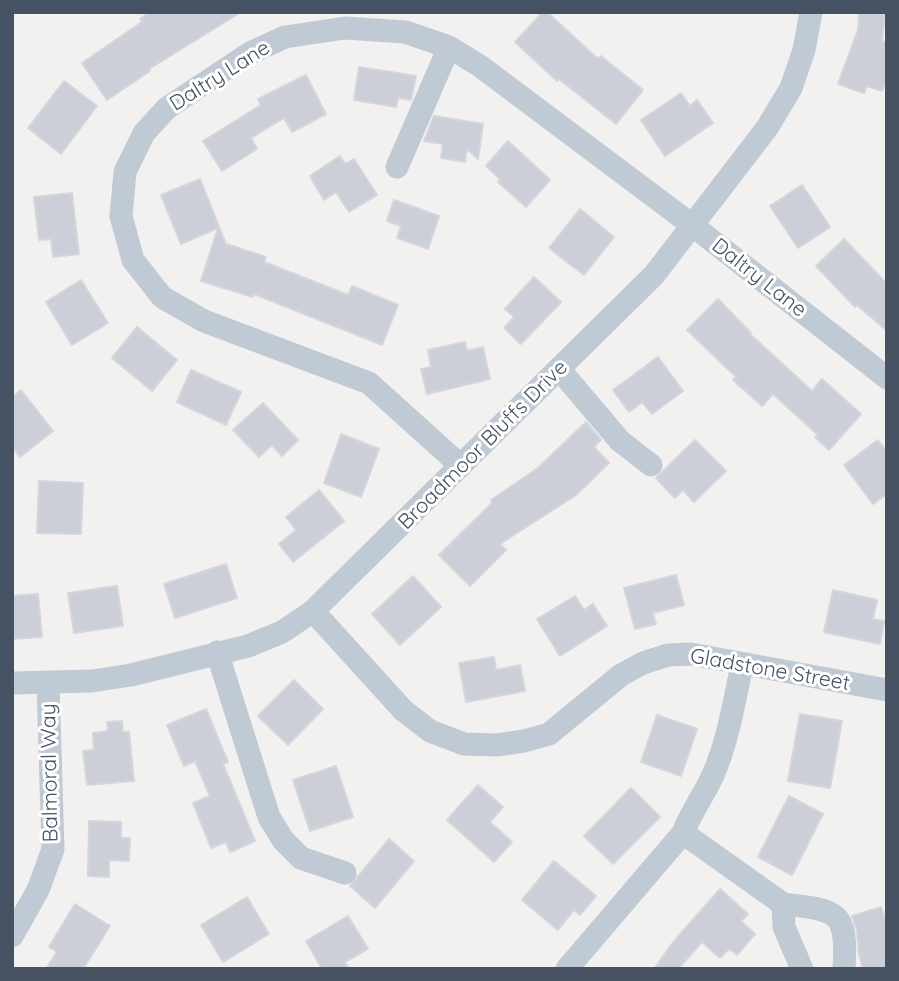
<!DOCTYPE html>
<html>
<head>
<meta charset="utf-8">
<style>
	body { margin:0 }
	#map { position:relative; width:899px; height:981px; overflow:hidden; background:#f3f1f0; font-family:Quicksand,sans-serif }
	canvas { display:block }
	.frame { position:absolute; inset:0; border:14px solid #465261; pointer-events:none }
</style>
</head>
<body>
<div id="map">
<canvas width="899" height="981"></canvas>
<div class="frame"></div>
</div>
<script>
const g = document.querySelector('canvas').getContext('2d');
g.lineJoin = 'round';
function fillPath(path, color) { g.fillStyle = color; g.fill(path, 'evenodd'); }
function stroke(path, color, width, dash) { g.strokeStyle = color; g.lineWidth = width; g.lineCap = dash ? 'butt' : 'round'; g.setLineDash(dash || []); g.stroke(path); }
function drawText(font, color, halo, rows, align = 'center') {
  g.font = font + ' Quicksand,sans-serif'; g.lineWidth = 6; g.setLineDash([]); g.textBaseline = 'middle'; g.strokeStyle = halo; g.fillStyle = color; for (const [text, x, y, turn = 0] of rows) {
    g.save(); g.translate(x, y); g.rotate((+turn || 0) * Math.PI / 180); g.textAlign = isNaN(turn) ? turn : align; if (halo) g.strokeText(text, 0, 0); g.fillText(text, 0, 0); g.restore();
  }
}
const building = new Path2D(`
	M150 12H241L149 69 150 71 107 100 82 63 142 22 140 19Z
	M543 12H547L598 59 601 56 643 90 616 124 559 79 557 81 515 42Z
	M859 12H885L882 41 887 43V79L882 91 867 86 864 93 838 84 858 30Z
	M359 67 416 76 411 100 398 98 396 107 354 100Z
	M306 75 326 114 292 132 284 118 251 138 257 149 222 171 203 141 261 105 258 99Z
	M64 81 97 106 61 154 28 128Z
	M681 93 690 106 697 100 713 123 665 156 641 120Z
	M434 116 483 124 478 159 467 149 465 162 441 158 443 144 424 141Z
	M508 141 550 180 526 207 498 182 500 179 486 166Z
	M340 156 345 164 354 159 377 195 349 212 336 192 324 200 310 176Z
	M200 179 226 244 266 257 264 262 348 295 352 286 398 305 382 345 254 294 253 297 201 281 218 228 181 244 161 195Z
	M802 185 830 227 798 248 770 206Z
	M72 193 79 254 53 257 51 239 39 240 34 197Z
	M394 200 439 216 428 249 397 238 401 226 387 221Z
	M580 209 614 237 584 275 549 248Z
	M844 239 887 284V331L857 305 855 307 816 266Z
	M534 277 561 302 521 344 504 328 514 317 505 309Z
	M81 280 108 323 72 345 46 302Z
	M718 299 751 333 750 334 812 391 822 379 861 414 829 450 815 437 818 435 773 394 762 406 733 380 736 377 687 330Z
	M137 327 177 360 152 391 112 358Z
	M465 342 467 351 483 347 490 379 427 394 421 369 431 367 428 350Z
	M658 357 683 391 652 414 642 402 629 412 613 390Z
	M191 370 241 392 226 425 177 402Z
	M21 390 53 431 20 457 12 446V397Z
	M263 403 298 440 282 456 272 445 259 457 233 430Z
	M586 422 601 440 594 447 609 463 576 495 500 544 506 550 470 586 439 555 492 503 491 500 538 468Z
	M341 434 379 449 361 497 324 483Z
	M695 440 726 471 694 502 683 490 675 498 656 478Z
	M878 440 887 452V494L873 504 844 465Z
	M39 481 83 483 81 534 37 533Z
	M319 490 344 521 293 562 279 544 296 530 286 517Z
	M226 564 237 598 175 618 164 584Z
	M676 575 684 605 653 613 656 624 635 629 624 588Z
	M413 576 441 607 400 645 372 614Z
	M117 586 123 626 74 633 68 593Z
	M833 590 877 600 873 619 884 621 880 644 824 632Z
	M38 594 42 637 12 639V596Z
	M575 596 584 610 593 604 607 626 560 656 537 619Z
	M494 657 496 670 520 665 525 691 466 702 459 663Z
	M294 680 323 709 288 745 258 716Z
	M206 709 228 762 223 764 255 841 230 852 226 842 211 848 193 803 210 796 195 761 184 766 167 725Z
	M800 714 842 721 830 788 788 781Z
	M657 715 697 729 681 776 641 762Z
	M122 721 123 732H129L134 781 87 785 83 751 94 750 93 733 108 731 107 722Z
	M336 766 353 817 310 831 293 780Z
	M478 785 503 807 490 822 512 842 494 862 447 820Z
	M631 788 660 817 613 864 584 836Z
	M789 796 823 814 792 875 758 857Z
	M89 821 121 822V838H130L129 861 109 860V877L88 876Z
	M389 839 414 861 375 908 350 886Z
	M554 861 596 896 580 915 574 910 558 930 522 900Z
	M720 889 748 914 741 921 755 934 737 955 729 949 720 958 702 942 678 969H654L674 941Z
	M247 897 269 934 223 962 201 925Z
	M75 904 110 926 83 969H46L57 952 49 947Z
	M881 907 887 925V969H863L859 954 857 931 852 916Z
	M348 916 368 949 345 962 349 969H322L306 941Z`);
fillPath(building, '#cccfd7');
stroke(building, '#d4d6dd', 2);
stroke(new Path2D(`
	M397 167 449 47
	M559 369 620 441 651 465
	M461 466 369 383 204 321 162 297 133 260 121 216 125 172 144 133 167 108 250 53 285 37 345 28 405 32 449 47 480 66 692 225 887 378
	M313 611 403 710 430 731 464 744 497 745 524 741 549 734 621 675 643 663 668 655 691 654 887 690
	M217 652 269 817 283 840 301 858 345 873
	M12 683 92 681 131 675 248 646 282 632 313 611 654 275 767 128 791 88 804 50 811 12
	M683 833 783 904 784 927 802 969
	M783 904C837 910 848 910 844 969
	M12 936 38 890 53 849 48 684
	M567 969 683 833C691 812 704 795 713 775 728 741 734 702 742 665`), '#c0cad4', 23);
drawText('21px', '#465261', '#fff', [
	["Daltry Lane",220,76,-32],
	["Daltry Lane",759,278,38],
	["Broadmoor Bluffs Drive",483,445,-45],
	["Gladstone Street",770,670,10],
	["Balmoral Way",50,773,-91]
]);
</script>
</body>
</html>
